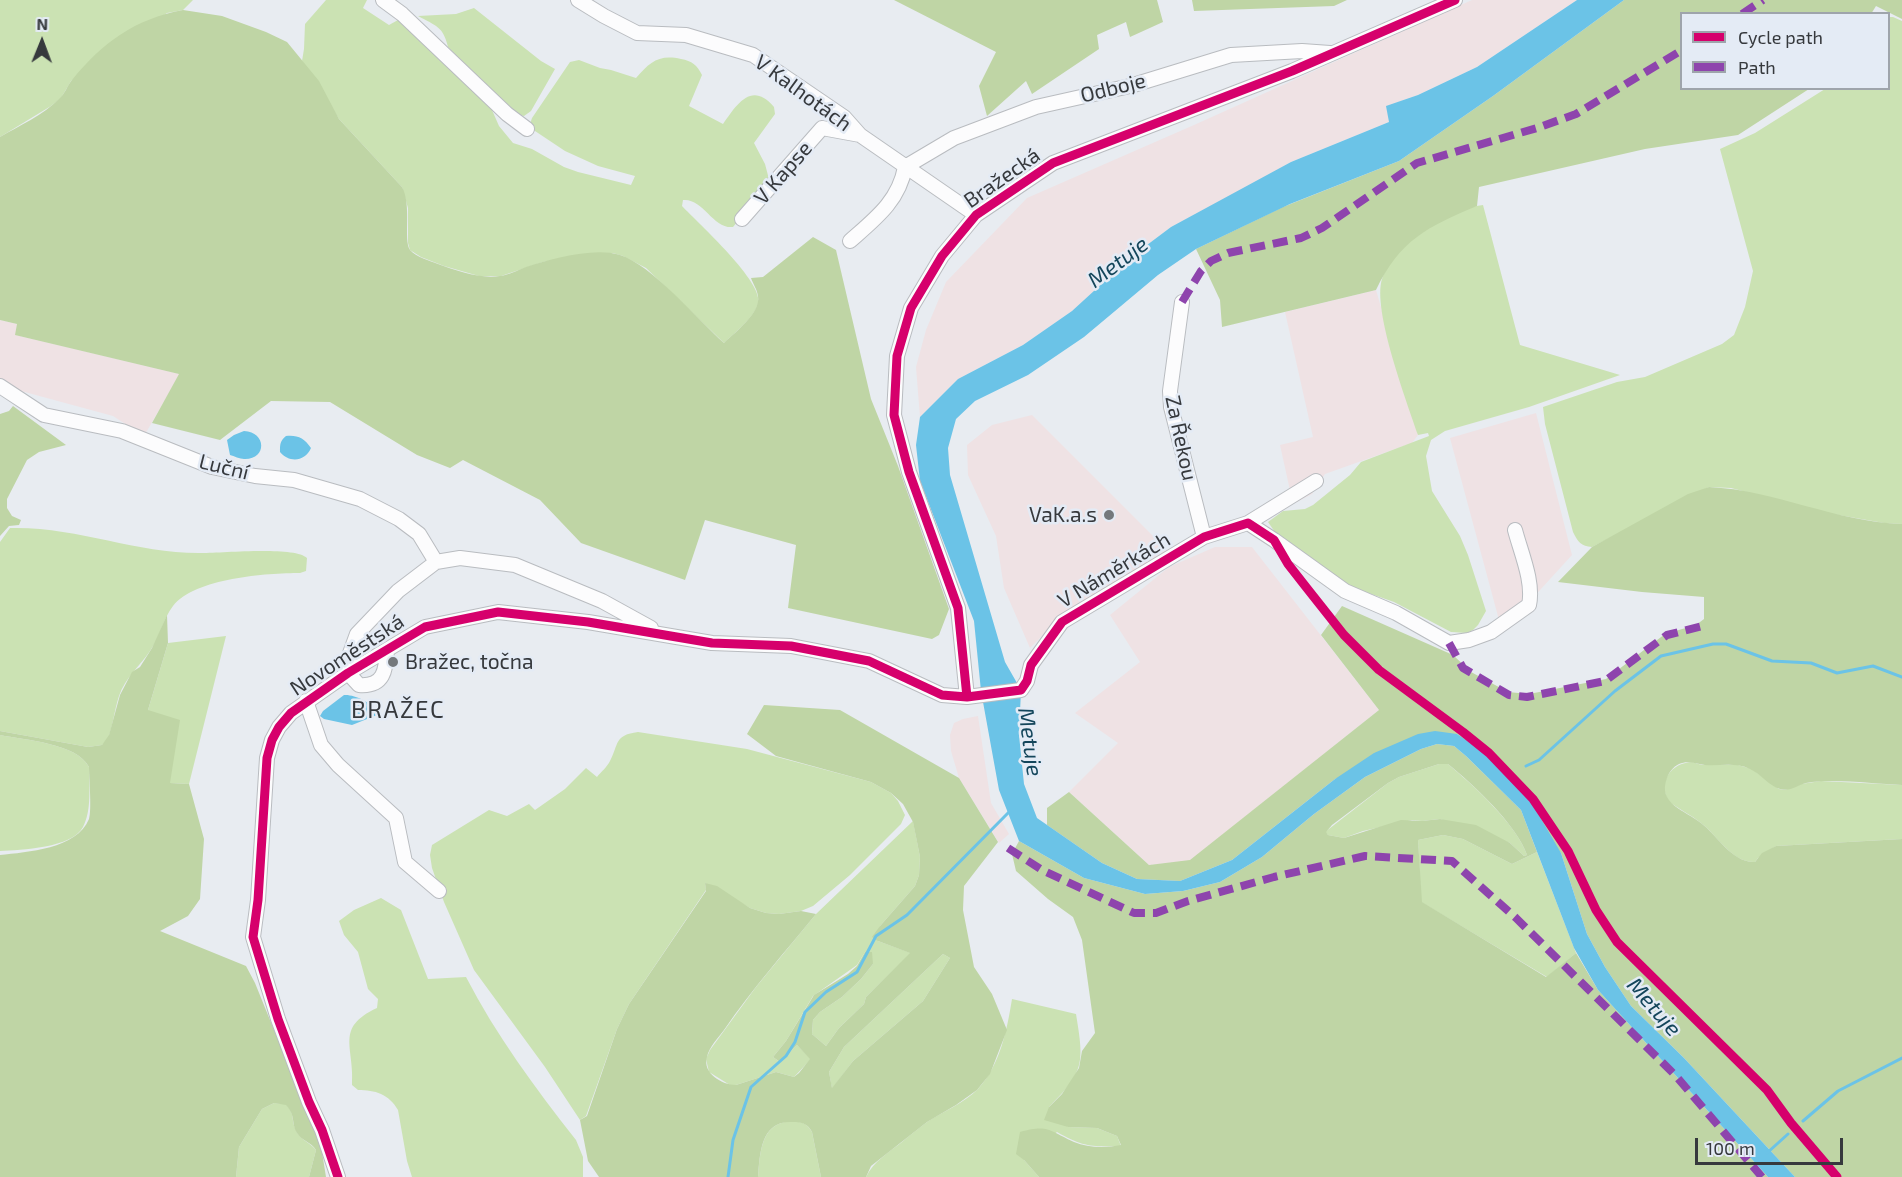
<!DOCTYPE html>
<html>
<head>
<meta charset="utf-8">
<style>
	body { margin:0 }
	#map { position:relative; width:1902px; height:1177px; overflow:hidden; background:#e8ecf1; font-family:"Exo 2",sans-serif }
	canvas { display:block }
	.legend { position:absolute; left:1680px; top:12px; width:210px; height:78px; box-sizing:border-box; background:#e4ebf5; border:2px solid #9ea4ab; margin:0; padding:8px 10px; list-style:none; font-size:18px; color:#36393d }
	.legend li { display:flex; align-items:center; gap:12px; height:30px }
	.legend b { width:30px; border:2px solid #9ea4ab }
	.north { position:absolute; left:12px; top:12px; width:60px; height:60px; -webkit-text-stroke:4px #e4ebf5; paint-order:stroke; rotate:1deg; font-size:16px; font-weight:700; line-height:24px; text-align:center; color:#36393d }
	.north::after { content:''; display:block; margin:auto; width:21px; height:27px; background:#36393d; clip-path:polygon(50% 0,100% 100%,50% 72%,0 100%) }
	.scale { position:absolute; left:1695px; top:1138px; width:148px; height:27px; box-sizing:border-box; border:3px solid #36393d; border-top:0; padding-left:8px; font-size:18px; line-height:21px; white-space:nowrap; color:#36393d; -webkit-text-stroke:4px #e4ebf5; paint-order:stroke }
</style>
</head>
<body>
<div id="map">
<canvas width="1902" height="1177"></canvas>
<ul class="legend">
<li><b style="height:8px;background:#d6006c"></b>Cycle path</li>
<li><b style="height:8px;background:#8e44ad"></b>Path</li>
</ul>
<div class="north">N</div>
<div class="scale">100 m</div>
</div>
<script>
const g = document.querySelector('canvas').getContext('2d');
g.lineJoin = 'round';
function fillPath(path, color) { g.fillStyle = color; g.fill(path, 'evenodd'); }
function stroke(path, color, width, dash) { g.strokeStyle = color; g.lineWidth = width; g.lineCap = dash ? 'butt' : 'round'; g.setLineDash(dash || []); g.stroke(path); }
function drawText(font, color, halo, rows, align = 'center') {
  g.font = font + ' "Exo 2",sans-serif'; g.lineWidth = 5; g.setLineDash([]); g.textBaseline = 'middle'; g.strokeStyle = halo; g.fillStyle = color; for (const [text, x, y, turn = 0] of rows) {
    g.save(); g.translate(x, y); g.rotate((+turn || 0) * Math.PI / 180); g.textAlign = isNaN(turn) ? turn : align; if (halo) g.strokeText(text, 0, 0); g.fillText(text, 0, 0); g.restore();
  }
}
fillPath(new Path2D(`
	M1472 0H1577L1477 67 1418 95 1387 106 1389 122 1291 162 1262 179 1171 227 1131 257 1072 311 1023 345 958 379 920 417 916 367 926 330 946 282 1027 198 1194 125Z
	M1376 290 1418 435 1412 443 1325 474 1312 494 1293 504 1280 445 1313 437 1285 312Z
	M0 320 17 324 16 335 180 374 144 436 113 416 21 391 0 382Z
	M1536 413 1572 555 1530 601 1499 620 1450 438Z
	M1032 415 1169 552 1060 618 1030 648 1004 588 996 536 968 475 967 445 992 425Z
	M1215 547H1252L1379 710 1190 861 1149 865 1069 792 1118 743 1075 713 1140 662 1110 615 1169 567Z
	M978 716 991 803 1009 834 999 843 959 778 951 751 950 735 954 723 963 719Z`), '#efe2e4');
fillPath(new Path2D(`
	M0 0H193L183 10 167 13 71 81 61 98 51 106 0 137Z
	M326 0H367L363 8 389 25 398 20 436 52 475 91 492 110 499 126 513 143 532 149 564 167 578 172 631 185 635 176 598 166 565 151 532 129 530 124 532 118 570 62 579 60 600 68 611 70 636 78C650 62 659 54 681 59 692 61 697 65 702 75L689 106 723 124C736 106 751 80 774 107L775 114 754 143 765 164 770 183 733 227C713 229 703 198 683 200L682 206C698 223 765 283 758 304 753 319 735 332 724 343L646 268 623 256 613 253H591L543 262 501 276H479L444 266 421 257 410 250 408 243V208L402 187 339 119 302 61 304 49 305 24Z
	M474 8 541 61 555 69 531 111 524 116 512 113 448 47C443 26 436 26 418 16L456 14Z
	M1889 17H1893L1902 21V524L1884 523 1827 513 1731 488 1709 487 1592 547C1581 546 1578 542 1573 532L1545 424 1543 407 1617 382 1645 377 1722 344 1734 335 1745 307 1753 271 1720 149 1755 133 1825 89 1888 88Z
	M1483 205 1520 345 1620 375 1529 407 1445 431 1431 440 1426 456 1432 491 1460 536 1468 555 1486 611 1478 625 1473 630 1467 633 1451 632 1394 602 1337 582 1279 538 1268 522 1283 511 1305 509 1313 505 1350 475 1361 462 1429 436 1428 433 1418 435C1407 402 1372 310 1382 279 1389 258 1407 243 1424 231 1441 220 1462 207 1483 205Z
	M10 528C76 526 137 554 202 553 222 553 295 546 307 558L306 571 300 573C267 573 195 578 173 606 163 619 160 637 150 651 140 666 125 678 119 696 114 711 113 727 107 741L102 745 88 747 0 731V542Z
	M226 636 189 784 170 783 148 710 168 643Z
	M638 732 747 749 871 782 891 793 898 801 905 815 901 824 850 875 813 906 801 911 779 914 766 913 750 908 705 883 706 890 629 1004 617 1029 586 1116 580 1120 545 1067 474 970 444 902 432 868 430 855 432 845 489 810 507 816 529 804 535 810 565 789 586 768 597 777C601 772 607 767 610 761 619 744 614 735 638 732Z
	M0 735C24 740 77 743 89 767 89 785 92 810 83 827 72 848 21 850 0 851Z
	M1692 762 1702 765H1738L1752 769 1779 789 1785 790 1801 784 1821 781 1902 785V839L1776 846 1758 858 1755 862C1732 863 1718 836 1701 823 1691 815 1679 809 1669 802 1657 782 1671 763 1692 762Z
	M1439 764H1448C1473 785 1517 825 1527 855L1524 856 1510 843 1440 819 1422 821 1412 820 1363 831 1344 838 1328 835 1325 832 1388 783 1399 777Z
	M913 821 920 857 919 875 915 886 880 926 878 941 911 953 866 997 864 1004 839 1028 826 1046 812 1034 813 1020 820 1012 842 997 861 979 873 964 865 952 857 965 813 996 786 1041 773 1057 780 1062 797 1045 811 1059 794 1077 776 1072 736 1085H730L709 1072 706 1059 710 1050 756 987 816 914Z
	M1443 835 1463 839 1512 864 1537 852 1576 953 1547 977 1421 902 1418 840Z
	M381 898 401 910 428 979 466 977C496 1035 535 1088 576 1140L583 1157V1177H412L407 1161 398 1110C389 1094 375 1090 358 1090L352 1085C355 1047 334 1028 377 1008L378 999 368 989 358 952 344 935 339 921 354 910Z
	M943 954 950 958 923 1001 853 1061 832 1089 829 1072 844 1047Z
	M1012 999 1076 1014C1084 1063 1085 1071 1049 1107L1068 1127 1097 1128 1117 1136 1121 1146C1092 1147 1083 1147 1057 1132L1024 1160 1039 1177H866C874 1161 888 1153 902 1142 910 1135 919 1128 927 1122 944 1111 964 1103 978 1089 1000 1065 1007 1030 1012 999Z
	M274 1103 286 1104C295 1115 291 1117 295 1128 298 1139 310 1142 316 1150L309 1177H236L239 1147 262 1109Z
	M792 1121C802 1122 807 1123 812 1132L821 1177H758C760 1152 761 1122 792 1121Z`), '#cbe2b3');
fillPath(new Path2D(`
	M894 0H1157L1163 22 1130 37 1126 22 1097 35 1099 49 1032 94 1026 81 987 116 979 86 996 52Z
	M1192 0H1347L1334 6 1194 11Z
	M1624 0H1902V19L1876 6 1871 14H1682V88L1809 89 1738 135 1645 149 1479 187 1477 206C1427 227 1400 240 1376 290L1222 327 1220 300 1196 249 1283 207 1399 161 1493 96Z
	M183 10 222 16 266 32 287 42 319 81 339 119 402 187C412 205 403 240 410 250 416 257 430 261 438 264 457 271 480 279 500 276 509 275 518 270 526 267 552 259 593 247 620 255 652 265 697 319 724 343 735 332 761 313 758 296 757 289 753 284 751 278L763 277 813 237 836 250 871 399 898 466 949 609 939 635 932 639 788 608 796 545 705 520 685 580 581 543 540 500 463 460 450 468 417 455 330 402 271 401 220 440 152 423 179 374 15 335 17 324 0 320V137C19 126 43 115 59 99 65 94 67 86 72 80 103 42 135 19 183 10Z
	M13 406 66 445 39 452 27 460 7 499V508L12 516 21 520 19 525 9 526 0 536V414L9 411Z
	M1709 487C1775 490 1836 522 1902 524V785C1875 784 1832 778 1806 783 1798 785 1790 792 1780 789 1769 786 1761 774 1750 769 1736 762 1721 766 1705 765 1696 764 1688 760 1679 764 1673 767 1669 772 1667 778 1657 804 1685 810 1701 823 1717 835 1732 863 1755 862L1762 853 1776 846 1902 839V1177H1795L1684 1058 1631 1006 1605 967 1587 934 1561 853 1457 734 1335 779 1232 860 1180 881 1137 879 1102 863 1047 825V808L1069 792 1149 865 1190 860 1379 710 1321 635 1342 606 1453 655 1471 672 1508 692 1529 694 1606 679 1665 634 1696 625 1704 619V597L1642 592 1558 582 1592 547 1688 494Z
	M167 615 168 643 148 710 180 720 170 783 189 784 204 839 200 899 188 916 160 931 246 966 255 983 321 1146 326 1177H309L316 1150C311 1142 302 1141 297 1133 291 1123 296 1116 286 1105L274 1103 262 1109 239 1147 236 1177H0V855C27 852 77 849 89 819 92 810 89 778 89 767 77 743 24 740 0 735V731L88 747 102 745 109 735 120 695 132 672 140 667 152 648Z
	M764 705 840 710 959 778 998 842 964 886 963 910 974 967 992 994 1007 1030 990 1074 977 1090 956 1105 927 1122 871 1166 866 1177H821L812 1132C808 1124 802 1122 793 1122 761 1120 760 1152 758 1177H599L588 1161 580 1120 587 1116 617 1029 629 1004 706 891 705 883 717 886 750 908 766 913 779 914 801 911 816 914C785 952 752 989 724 1030 718 1038 709 1047 707 1057 702 1073 722 1085 736 1085L776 1072 794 1077 799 1073 810 1059 797 1045 780 1062 773 1057 786 1041 814 995 848 974 857 966 865 952H872L873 964 861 979 842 997 820 1012 813 1020 812 1034 826 1046 839 1028 864 1004 866 997 910 953 878 941 872 937 880 926 915 886 919 875 920 857 913 822 903 804 891 793 871 782 776 756 747 734ZM943 954 950 958 923 1001 853 1061 832 1088 829 1072 844 1047Z
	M1437 744 1454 746 1466 756 1521 810 1537 852 1512 864 1463 839 1443 835 1418 840 1422 902 1546 977 1576 953 1598 990 1768 1177H1039L1024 1160 1016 1154 1020 1132C1049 1124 1049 1131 1074 1142 1088 1148 1106 1148 1121 1145L1117 1136 1097 1128 1068 1127 1044 1120 1049 1107 1062 1094 1079 1068 1082 1051 1095 1033 1082 940 1073 917 1048 899 1016 871 1012 854 1019 841 1084 878 1145 894 1183 891 1220 882 1262 857 1314 814 1365 777 1421 749ZM1439 764H1448C1473 784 1517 825 1527 855L1524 856 1510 843 1476 825 1440 819 1422 821 1401 820 1344 838 1328 835 1326 832 1332 825 1388 783 1399 777Z`), '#bfd5a5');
fillPath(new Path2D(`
	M1577 0H1624L1493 96 1399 161 1290 204 1196 249 1158 275 1084 337 1028 375 975 401 956 419 948 448 950 475 1005 662 1021 690 1019 735 1024 784 1037 818 1102 863 1137 879 1180 881 1232 860 1335 779 1374 753 1418 734 1435 731 1457 734 1482 751 1530 800 1561 853 1587 934 1605 967 1631 1006 1684 1058 1795 1177H1768L1598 990 1574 948 1521 810 1466 756 1454 746 1437 744 1421 749 1365 777 1314 814 1262 857 1220 882 1183 891 1145 894 1084 878 1019 841 999 790 981 691 974 621 920 481 916 445 920 417 958 379 1023 345 1072 311 1131 257 1171 227 1291 162 1389 122 1386 106 1418 95 1477 67Z
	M244 431C267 432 267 460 244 459 240 459 234 456 230 455L227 440 234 435Z
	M286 436C298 435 304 438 311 448 305 462 289 463 280 452 280 444 280 441 286 436Z
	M344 695C354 694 372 703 378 711L377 715 352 725 324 719 320 716 323 711Z`), '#6bc3e7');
stroke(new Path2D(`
	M1526 766 1539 760 1615 691 1661 656 1713 644H1726L1772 661 1811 663 1837 673 1873 666 1902 677
	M1803 1121 1838 1091 1902 1058
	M1767 1153 1788 1134
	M728 1177 733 1140 751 1087 786 1056 795 1042 805 1012 826 992 857 972 876 936 907 915 1010 811`), '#6bc3e7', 3);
const minor = new Path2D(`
	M383 0 402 14 507 114 527 129
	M578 0 604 16 637 33 686 35 753 55 844 117 860 135 976 215
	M742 219 822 128 860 135
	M850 241C875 219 899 201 905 167L954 138 1036 107 1130 86 1231 55 1302 51 1330 53
	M1182 302 1170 391 1171 407 1204 537
	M0 386 44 415 122 431 212 467 255 476 294 480 360 499 399 519 419 534 436 562
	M1248 523 1316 481
	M348 673 349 656 357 634 398 591 436 562 460 558 515 565 602 601 651 628
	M348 673 359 685C384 687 386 670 387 650
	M967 697 958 608 909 472 894 415 897 356 911 308 942 256 976 215 1053 163 1292 71 1455 0
	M306 701 321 745 338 765 396 818 405 862 439 891
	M338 1177 322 1130 309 1102 278 1019 253 937 258 900 267 758 272 740 279 727 291 713 348 673 425 627 498 612 588 622 712 643 791 646 869 661 942 695 967 697 1021 690 1027 681 1031 665 1062 622 1204 537 1248 523 1274 540 1345 591 1396 613 1449 643 1469 640 1491 632 1529 605C1534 582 1521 553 1515 530`);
stroke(minor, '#b9bcc0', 16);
stroke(minor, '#fcfcfd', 14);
stroke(new Path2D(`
	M1742 14 1763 0
	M1182 302 1201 271 1211 261 1228 253 1301 238 1322 228 1417 163 1537 128 1576 114 1682 50
	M1449 643 1463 668 1509 695 1527 697 1605 681 1667 635 1707 625
	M1008 848 1042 870 1134 913H1156L1188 901 1274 877 1365 856 1452 861 1516 918 1676 1076 1762 1177`), '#8e44ad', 8, [15, 8]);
stroke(new Path2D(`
	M967 697 958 608 909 472 894 415 897 356 911 308 942 256 976 215 1053 163 1292 71 1455 0
	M338 1177 322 1130 309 1102 278 1019 253 937 258 900 267 758 272 740 279 727 291 713 348 673 425 627 498 612 588 622 712 643 791 646 869 661 942 695 967 697 1021 690 1027 681 1031 665 1062 622 1204 537 1248 523 1274 540 1288 564 1306 587 1344 635 1379 670 1463 732 1489 753 1533 799 1568 851 1596 910 1617 942 1767 1090 1791 1123 1837 1177`), '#d6006c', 9);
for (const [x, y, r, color] of [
	[1109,515,6,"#74787c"],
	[393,662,6,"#74787c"]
]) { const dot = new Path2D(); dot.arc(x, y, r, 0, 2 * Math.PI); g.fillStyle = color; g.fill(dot); stroke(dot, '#e4ebf5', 2); }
drawText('21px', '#36393d', '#e4ebf5', [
	["Odboje",1113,88,-14],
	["V Kalhotách",803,93,36],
	["V Kapse",783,173,-49],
	["Bražecká",1002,178,-35],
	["Za Řekou",1181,438,78],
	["Luční",224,467,14],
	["V Náměrkách",1114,570,-31],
	["Novoměstská",347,655,-33]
]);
drawText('21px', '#36393d', '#e4ebf5', [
	["VaK.a.s",1097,515],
	["Bražec, točna",405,662,"left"]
], 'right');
drawText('italic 22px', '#14465b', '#e4ebf5', [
	["Metuje",1118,262,-37],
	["Metuje",1030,742,82],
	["Metuje",1654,1007,49]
]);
g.letterSpacing = '1.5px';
drawText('24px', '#36393d', '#e4ebf5', [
	["BRAŽEC",398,710]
]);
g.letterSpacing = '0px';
</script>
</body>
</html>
